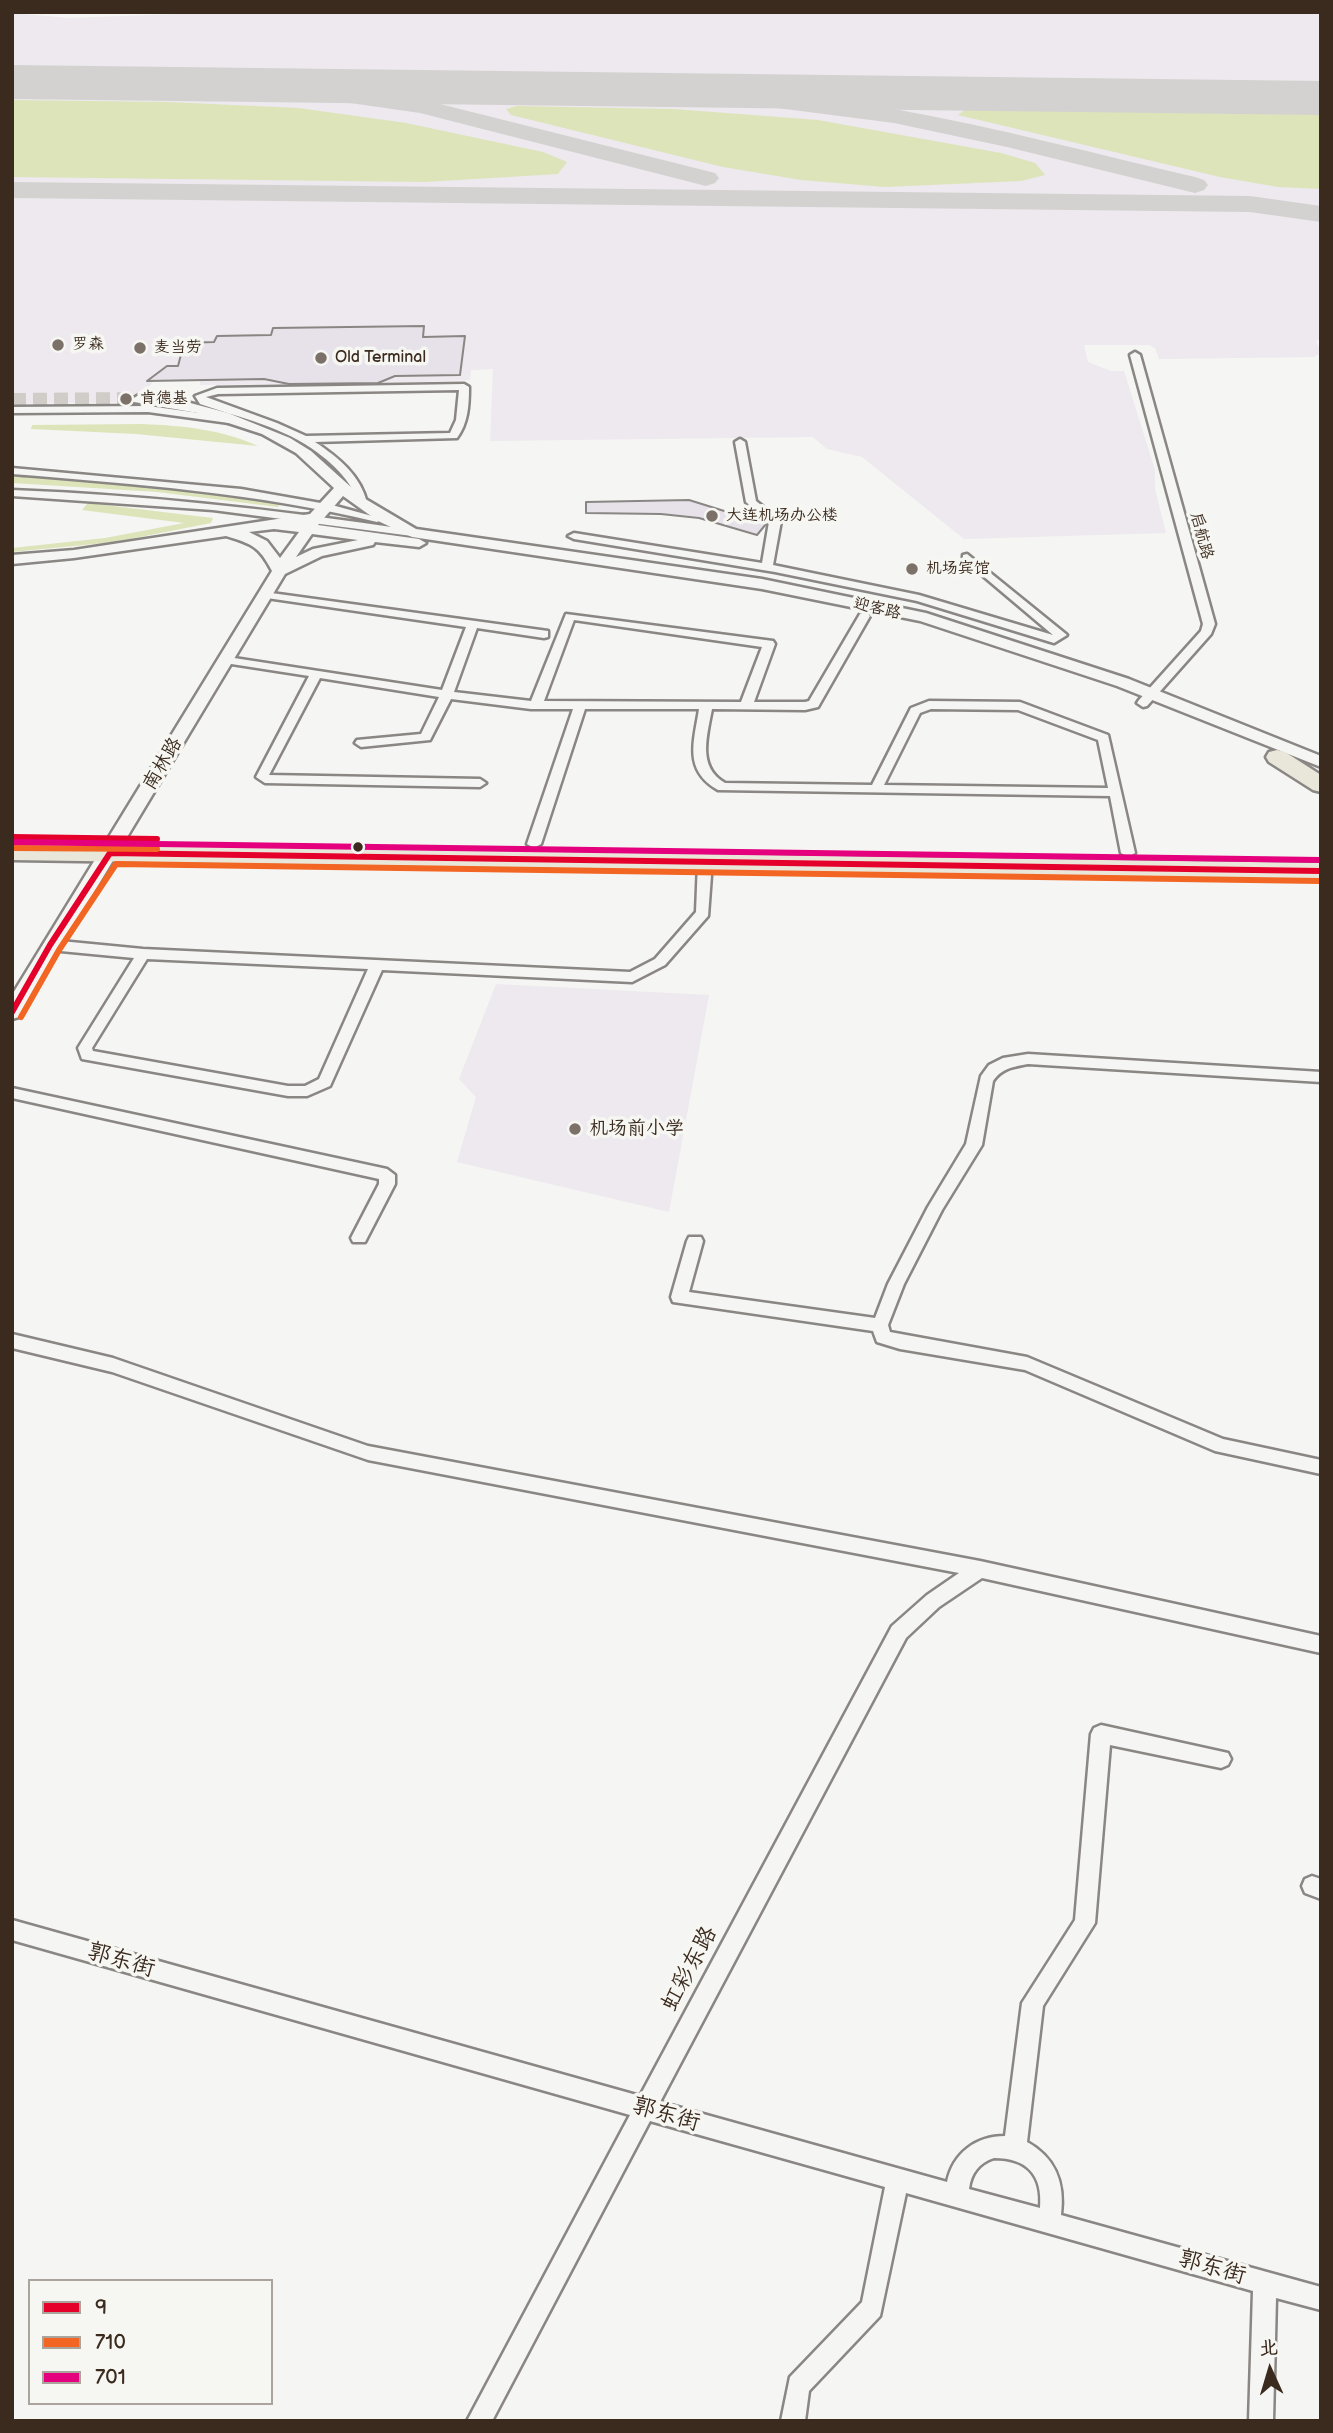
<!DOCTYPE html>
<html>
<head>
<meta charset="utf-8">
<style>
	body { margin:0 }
	#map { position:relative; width:1333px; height:2433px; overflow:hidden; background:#f5f5f3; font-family:"Balsamiq Sans","LXGW WenKai TC",sans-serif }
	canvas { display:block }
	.frame { position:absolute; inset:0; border:14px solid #3b2a1e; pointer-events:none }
	.legend { position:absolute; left:28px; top:2279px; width:245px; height:126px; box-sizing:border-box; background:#f6f6f2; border:2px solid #aba49d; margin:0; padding:9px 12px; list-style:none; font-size:21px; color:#3b2a1e }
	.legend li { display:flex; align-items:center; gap:14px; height:35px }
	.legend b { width:35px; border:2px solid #aba49d }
	.north { position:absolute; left:1235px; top:2335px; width:70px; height:70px; -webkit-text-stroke:5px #f6f6f2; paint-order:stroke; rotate:356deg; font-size:19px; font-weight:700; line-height:28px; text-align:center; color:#3b2a1e }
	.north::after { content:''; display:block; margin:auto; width:24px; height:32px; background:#3b2a1e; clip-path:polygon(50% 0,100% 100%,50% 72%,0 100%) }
</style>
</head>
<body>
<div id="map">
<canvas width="1333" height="2433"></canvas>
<div class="frame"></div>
<ul class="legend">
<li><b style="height:9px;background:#e4002b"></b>9</li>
<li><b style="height:9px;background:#f26522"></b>710</li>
<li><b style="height:9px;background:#e5007d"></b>701</li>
</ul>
<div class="north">北</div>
</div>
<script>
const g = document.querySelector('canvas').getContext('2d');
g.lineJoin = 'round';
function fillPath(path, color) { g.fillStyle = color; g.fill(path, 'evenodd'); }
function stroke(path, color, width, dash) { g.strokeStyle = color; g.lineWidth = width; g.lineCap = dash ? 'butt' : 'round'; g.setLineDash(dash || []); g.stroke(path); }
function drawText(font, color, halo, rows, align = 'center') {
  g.font = font + ' "Balsamiq Sans","LXGW WenKai TC",sans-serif'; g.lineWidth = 7; g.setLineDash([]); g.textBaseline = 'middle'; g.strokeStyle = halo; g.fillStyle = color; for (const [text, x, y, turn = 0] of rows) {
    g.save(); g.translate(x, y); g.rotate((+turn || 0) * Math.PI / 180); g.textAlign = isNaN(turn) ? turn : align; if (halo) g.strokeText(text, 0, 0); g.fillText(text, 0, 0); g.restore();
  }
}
fillPath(new Path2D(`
	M228 12 1321 13V339L1316 341 1321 353 1314 357 1159 359 1155 348 1149 345H1084L1088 362 1111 371H1124L1155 470V489L1166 533 964 539 862 457 827 449 813 437 490 441 493 369 471 370 470 380 379 384 200 385V380L150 377 152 383 145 392 141 393 138 402 12 404V13L69 18Z
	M496 984 709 995 669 1212 457 1162 476 1097 459 1079Z`), '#ede9ee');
fillPath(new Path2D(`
	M12 100 168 102 299 108 406 123 543 152 567 162 558 174 425 182 12 177Z
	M517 106 674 109 818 120 1001 153 1035 163 1045 175 1021 181 885 187 801 180 723 167 511 115 506 109Z
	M966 109 1321 114V189L1278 187 1220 177 958 115Z
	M143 424C184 426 220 429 258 446L136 434 31 429 32 425Z
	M12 476 176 486 283 499 278 507 157 492 12 483Z
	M88 503 213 518 211 523 115 542 12 552V548L105 538 184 523 82 510Z`), '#dde4ba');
fillPath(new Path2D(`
	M267 78 363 89 420 99 715 173 719 178 715 183 706 186 420 113 259 90 255 85 259 80Z
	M614 82C708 86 802 93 894 109 996 127 1095 154 1195 177L1204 180 1208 185 1204 190 1195 193 1007 147 894 123 754 105 606 94 602 89 606 84Z
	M12 182 1250 196 1321 206V222L1250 212 12 198Z`), '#d4d2d0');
fillPath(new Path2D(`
	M12 65 1321 81V115L12 99Z`), '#d4d2d0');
const building = new Path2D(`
	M424 326 423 337 465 336 460 375 395 376 378 383 289 384 264 379 147 381 167 366H178L184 343 214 342 217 336 271 335 273 328Z
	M689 500 766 524 757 535 699 518 661 514 586 513V502Z`);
fillPath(building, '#e7e2ea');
stroke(building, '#8a8683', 2);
stroke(new Path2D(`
	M12 400 139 399`), '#d0ccc8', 14, [14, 7]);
const street = new Path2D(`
	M1135 352 1140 355 1215 624 1211 634 1147 706 1143 707 1137 703 1139 700 1201 631 1203 624 1130 355Z
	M464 384 469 387C469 406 468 423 457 438L315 442C338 457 361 476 367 503L362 506C354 502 354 491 349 484 341 472 329 461 318 453 284 427 240 418 200 404L195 396 217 388ZM459 390 456 420 450 433 306 436 277 423 206 397 218 394Z
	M148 406 229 417 234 420 229 423 148 412 12 413V407Z
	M740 439 745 442 756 501 781 521 773 565 919 595 1053 635 963 559V555L967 554 1067 635 1054 643 917 601 775 572 574 539 568 536 574 533 762 563 769 522 746 502 735 442Z
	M12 468 241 489 332 505 383 519 377 522C257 493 135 484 12 474Z
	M12 490C146 495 279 510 412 530L418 533 412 536 213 510 12 496Z
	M264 592 548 631V637L544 638 477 628 454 692 531 701 566 614 773 641 775 644 754 702H805L809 701 860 614H868L870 616 818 707 805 710 712 709C707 736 697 767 725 783L872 785 911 708 929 701 1020 702 1108 735 1135 853 1128 857 1121 853 1110 796 718 790C683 770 694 742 699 709H585L541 844 534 848 527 844 573 709H531L451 699 430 740 361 747 355 743 357 740 421 734 439 697 320 678 269 775 480 779 486 783 480 787 265 783 256 777 309 676 225 663 219 659 221 656 442 690 466 627 260 597 258 595ZM574 620 762 647 741 702 544 701ZM931 709 1018 710 1098 740 1108 788 884 785 920 713Z
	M705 858 712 862 708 916 665 965 632 982 382 970 330 1086 307 1096H288L82 1059 78 1048 134 958 50 950 43 945 50 940 143 949 630 972 655 959 696 912 698 862ZM147 959 368 969 319 1079 305 1086H288L93 1051 92 1048Z
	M1028 1054 1321 1072V1082L1028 1064C1013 1067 1002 1068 993 1081L982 1145 942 1210 904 1284 888 1325 890 1332 1027 1357 1223 1439 1321 1460V1474L1215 1451 1025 1370 900 1349 877 1342 873 1331 673 1302 671 1297 687 1241 689 1237H701L703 1241 689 1292 875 1318 888 1284 928 1207 966 1144 981 1076 989 1065 1003 1058Z
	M12 1088 387 1169 395 1175V1184L365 1242H353L351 1238 379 1184V1179L12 1098Z
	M12 1334 113 1358 368 1446 980 1561 1321 1636V1653L982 1578 939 1607 906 1638 660 2102 947 2182C953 2153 976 2136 1005 2136L1022 2003 1075 1920 1091 1734 1094 1728 1101 1725 1228 1753 1231 1759 1228 1765 1221 1768 1110 1745 1095 1923 1043 2006 1027 2142C1056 2158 1065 2183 1061 2215L1321 2287V2310L1276 2298 1273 2421H1249L1253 2291 906 2193 880 2316 809 2391 805 2421H781L790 2377 862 2302 885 2187 650 2121 492 2421H467L630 2115 12 1940V1920L640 2096 892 1626 927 1595 959 1573 368 1460 112 1372 12 1348ZM994 2158C1027 2158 1043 2175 1040 2208L969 2189C971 2173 979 2163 994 2158Z
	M1312 1876 1321 1879V1899L1305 1893 1302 1886 1305 1879Z`);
const secondary = new Path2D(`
	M139 395 179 400 228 413 290 438 311 451 362 497 416 529 762 579 926 613 1129 679 1321 756V767L1117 686 920 621 762 589 412 537 378 521 343 496 318 525 419 539 426 543 419 547 375 542 373 545 322 556 285 574 19 1017 12 1019V995L272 571C259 546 252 544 226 536L74 558 12 564V555L74 550 310 514 334 488 296 453 262 434 198 413 134 402 132 399ZM274 529 299 532 280 558 267 541 249 532ZM312 534 358 540 313 549 296 557Z`);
const highway = new Path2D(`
	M1277 750 1285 752 1321 775V792L1313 790 1269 762 1266 757 1269 752Z
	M12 844 1321 863V879L12 860Z`);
stroke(street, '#8a8683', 5);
stroke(secondary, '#8a8683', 5);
stroke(highway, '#8a8683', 5);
fillPath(street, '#f5f5f3');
fillPath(secondary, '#f5f5f3');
fillPath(highway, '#e9e7da');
stroke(new Path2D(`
	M12 837 157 839
	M12 1012 50 945 110 853 1321 871`), '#e4002b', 6);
stroke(new Path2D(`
	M12 848 157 849
	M21 1017 59 950 116 864 1321 881`), '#f26522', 6);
stroke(new Path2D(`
	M12 842 1321 860`), '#e5007d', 6);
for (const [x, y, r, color] of [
	[58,345,7,"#7c7169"],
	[140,348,7,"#7c7169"],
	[321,358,7,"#7c7169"],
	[126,399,7,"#7c7169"],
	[712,516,7,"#7c7169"],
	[912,569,7,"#7c7169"],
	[358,847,6,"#3b2a1e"],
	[575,1129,7,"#7c7169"]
]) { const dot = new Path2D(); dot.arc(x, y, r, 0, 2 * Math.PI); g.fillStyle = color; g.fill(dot); stroke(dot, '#f6f6f2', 2.5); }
drawText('16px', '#3b2a1e', '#f6f6f2', [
	["罗森",72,345],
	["麦当劳",154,348],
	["Old Terminal",335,358],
	["肯德基",140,399],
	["大连机场办公楼",726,516],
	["机场宾馆",926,569]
], 'left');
drawText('16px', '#3b2a1e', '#f6f6f2', [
	["启航路",1201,536,75],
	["迎客路",877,609,13]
]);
drawText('19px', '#3b2a1e', '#f6f6f2', [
	["南林路",163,764,-59]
]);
drawText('19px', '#3b2a1e', '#f6f6f2', [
	["机场前小学",589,1129]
], 'left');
drawText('23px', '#3b2a1e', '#f6f6f2', [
	["郭东街",121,1961,16],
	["虹彩东路",690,1969,-62],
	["郭东街",666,2115,16],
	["郭东街",1212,2268,16]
]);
</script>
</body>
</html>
